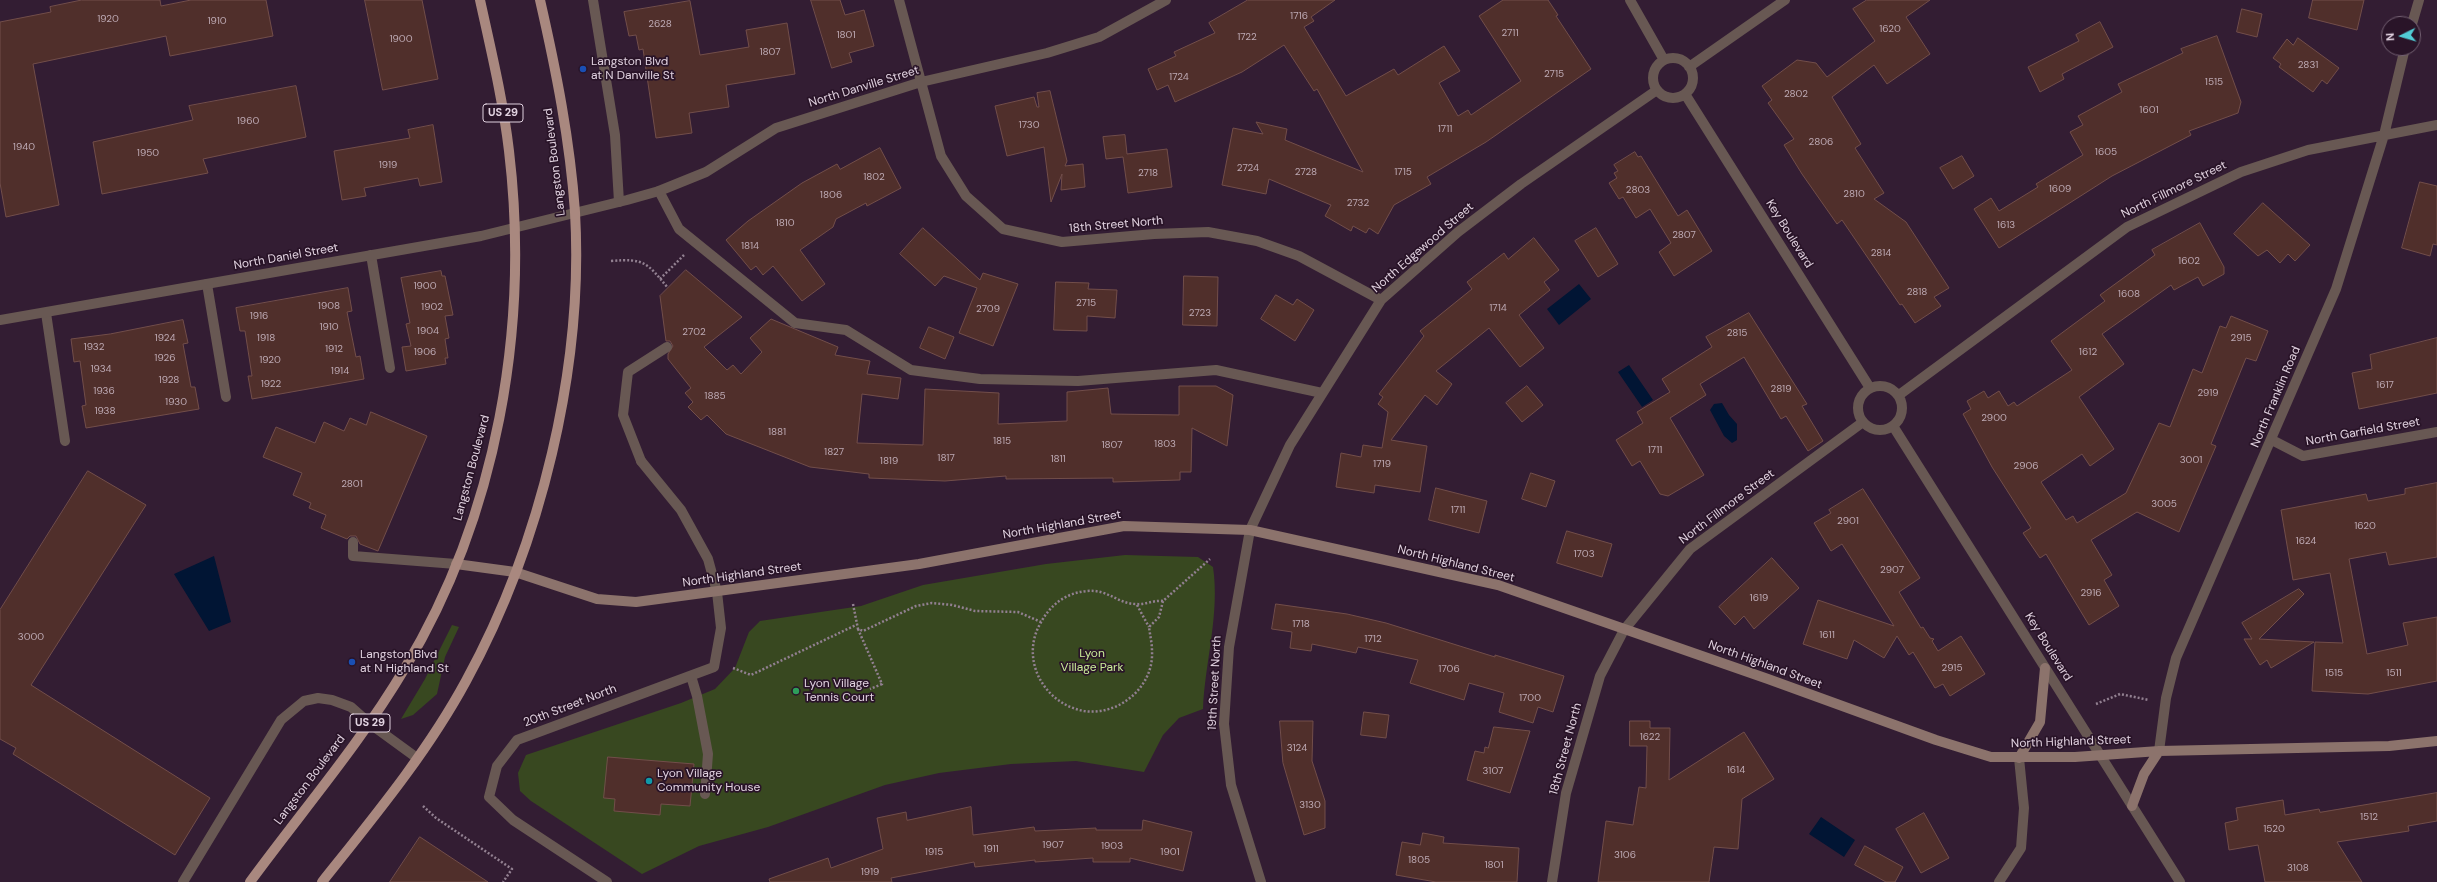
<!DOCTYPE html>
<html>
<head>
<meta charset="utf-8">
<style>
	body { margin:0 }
	#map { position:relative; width:2437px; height:882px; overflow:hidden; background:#331d33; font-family:"DM Sans",sans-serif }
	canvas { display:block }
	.north { position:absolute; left:2381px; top:16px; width:40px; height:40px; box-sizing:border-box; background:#291428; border:1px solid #736072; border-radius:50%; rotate:265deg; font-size:11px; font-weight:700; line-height:16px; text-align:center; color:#e1d2e0 }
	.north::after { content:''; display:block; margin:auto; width:14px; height:18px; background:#51ccd5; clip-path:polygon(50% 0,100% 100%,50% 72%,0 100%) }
</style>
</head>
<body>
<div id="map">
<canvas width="2437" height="882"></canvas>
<div class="north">N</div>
</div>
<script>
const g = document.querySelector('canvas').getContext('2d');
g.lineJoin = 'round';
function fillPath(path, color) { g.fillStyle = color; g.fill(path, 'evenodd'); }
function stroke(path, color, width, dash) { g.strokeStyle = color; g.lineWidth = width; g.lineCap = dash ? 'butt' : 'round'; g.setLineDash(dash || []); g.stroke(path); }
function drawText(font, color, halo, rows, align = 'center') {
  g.font = font + ' "DM Sans",sans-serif'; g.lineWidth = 3.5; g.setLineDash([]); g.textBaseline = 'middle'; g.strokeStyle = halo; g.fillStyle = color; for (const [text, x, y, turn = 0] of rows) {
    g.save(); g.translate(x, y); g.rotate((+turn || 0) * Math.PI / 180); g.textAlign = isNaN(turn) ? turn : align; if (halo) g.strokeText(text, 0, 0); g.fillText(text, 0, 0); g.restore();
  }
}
fillPath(new Path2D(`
	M1125 555 1198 557 1213 567C1220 614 1205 662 1203 709L1179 718 1163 735 1144 772 1076 761 1011 764 939 773 885 785 768 827 699 846 642 874 531 801 520 791 518 773 526 755 681 703 715 689 735 668 749 632 760 621 861 606 923 585 1046 564Z
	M452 625 459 627 445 657 437 694 413 715 401 719 425 679Z`), '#384820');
fillPath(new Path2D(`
	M1579 284 1591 299 1559 325 1547 309Z
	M1629 365 1653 400 1642 407 1618 372Z
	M1722 403 1729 415 1737 424V440L1732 443 1724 436 1710 410 1714 404Z
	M214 556 231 622 209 631 174 574Z
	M1821 817 1855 840 1844 857 1809 834Z`), '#011534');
const building = new Path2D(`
	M82 0H160L161 6 191 0H266L273 36 170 56 166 36 33 64 59 205 6 217 0 183V22L51 12 50 7Z
	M365 0H422L438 79 383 90Z
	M811 0H840L845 15 864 10 874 46 849 53 852 62 832 68Z
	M1248 0H1335L1311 17 1314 21 1304 27 1346 96 1394 69 1398 75 1444 46 1460 71 1439 83 1458 116 1468 110 1471 115 1521 81 1479 16 1503 0H1548L1558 15 1556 16 1591 69 1486 142 1427 177 1431 184 1394 205 1378 234 1369 228 1366 233 1353 226 1351 231 1325 216 1331 205 1269 179 1266 194 1222 185 1233 128 1263 134 1256 122 1287 129 1285 140 1363 172 1317 89 1314 91 1284 45 1242 72 1175 102 1168 85 1157 90 1148 69 1176 56 1174 52 1215 33 1209 23Z
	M1867 0H1930L1906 17 1930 54 1887 84 1874 65 1832 97 1861 144 1855 148 1884 193 1874 199 1906 222 1949 288 1934 297 1941 306 1915 323 1902 304 1900 305 1842 220 1837 224 1802 174 1784 145 1794 139 1768 103 1772 100 1762 86 1797 60 1816 63 1827 77 1875 41 1853 9Z
	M2313 0H2364L2357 30 2309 18Z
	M690 1 700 55 749 47 746 30 787 23 795 74 726 85 729 107 689 113 692 133 656 138 643 49 639 50 636 35 629 36 624 12Z
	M2242 9 2262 14 2257 37 2237 32Z
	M2100 22 2113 47 2062 74 2064 79 2040 92 2028 67 2079 41 2076 35Z
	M2217 36 2241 102 2238 113 2189 131 2191 135 2112 176 1999 248 1974 209 1991 198 1999 211 2038 187 2036 184 2083 155 2070 132 2083 125 2078 116 2122 92 2118 84 2183 53 2181 49Z
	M2298 38 2339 68 2327 84 2322 80 2313 92 2279 67 2281 64 2273 58 2287 39 2293 45Z
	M296 86 306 137 203 159 208 173 102 194 93 142 193 120 189 106Z
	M1050 91 1067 161 1065 166 1083 164 1085 187 1061 190 1062 174 1051 202 1044 147 1007 156 995 106 1034 97 1037 107H1039L1037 93Z
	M433 125 442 182 420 186 418 178 364 188 366 196 342 200 334 151 410 138 408 130Z
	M1125 135 1127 154 1167 149 1172 187 1128 193 1123 157 1106 159 1103 137Z
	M880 148 901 188 867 206 866 203 836 219 833 227 800 250 825 284 802 301 773 266 763 275 756 266 751 270 726 240 748 221 802 183 837 164 840 169Z
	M1635 152 1638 157 1641 156 1678 216 1687 210 1712 251 1674 276 1659 252 1671 243 1650 209 1636 218 1623 197 1619 199 1609 183 1617 178 1614 173 1618 171 1614 165Z
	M1962 156 1974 176 1953 189 1940 168Z
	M2420 182 2437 186V245L2433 244 2430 256 2402 248Z
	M2263 203 2310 245 2295 261 2288 254 2280 263 2267 250 2258 256 2234 234Z
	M2200 223 2224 267V274L2203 286 2198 277 2174 290 2171 285 2102 334 2124 364 2079 397 2114 449 2090 466 2082 454 2041 482 2066 520 2073 516 2077 523 2126 493 2159 423 2170 427 2193 369 2202 373 2220 326 2226 328 2231 316 2268 331 2256 361 2246 358 2211 444 2216 446 2179 532 2137 512 2091 540 2112 575 2104 580 2119 606 2089 625 2046 554 2040 558 2023 533 2031 528 1992 467 1963 414 1971 409 1967 401 1984 391 1988 398 1999 391 2008 406 2014 402 2017 406 2072 370 2051 341 2105 301 2100 295 2155 255 2152 250Z
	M923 228 980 280 983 273 1018 284 993 346 959 333 977 288 944 276 935 286 900 254Z
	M1596 228 1618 264 1598 277 1575 241Z
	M1534 238 1559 270 1544 282 1550 290 1519 315 1544 348 1520 367 1489 328 1436 371 1452 384 1437 405 1425 395 1391 440 1427 446 1420 492 1375 485 1374 493 1336 487 1341 453 1361 457 1363 445 1382 448 1388 412 1378 404 1383 397 1379 394 1424 336 1420 331 1472 289 1467 282 1504 253 1508 259Z
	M686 270 742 317 704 347 727 370 733 365 741 374 762 352 750 338 771 319 838 347 835 355 870 361 867 374 901 378 898 399 862 394 857 443 923 445 925 389 999 393 998 424 1067 421V392L1108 388 1111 414 1179 415V386H1216L1233 395 1227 446 1192 428 1191 472H1180V480L1113 482V478L1006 479V476L945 481 869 478V474L810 467 726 434 707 415 701 420 688 407 693 402 685 393 691 388 668 359V354L673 346 670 341H666L660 296Z
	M441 271 442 276H445L453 315 445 316 449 338 445 339 448 358H445L446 364 406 371 402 347 411 346 406 324 410 323 401 278Z
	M1184 276 1218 277 1217 326 1183 325Z
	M1056 282 1089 283 1088 289 1117 290 1115 318 1087 316V331L1054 330Z
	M348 288 352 311 347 312 356 357 360 356 364 379 252 399 248 376H252L245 331H240L236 308Z
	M1276 295 1293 305 1297 299 1314 310 1295 341 1261 319Z
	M1749 313 1807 404 1802 406 1823 441 1808 451 1786 416 1781 419 1744 357 1700 384 1706 395 1670 418 1704 475 1668 496 1660 494 1640 461 1632 466 1616 440 1643 423 1637 412 1670 392 1662 379 1712 347 1706 337Z
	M183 320 188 343 183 344 191 387H195L199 409 86 428 82 406 86 405 80 361 74 362 71 339 110 334Z
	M929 327 954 337 945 359 920 348Z
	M2437 338V393L2359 409 2352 373 2372 369 2370 355Z
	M1527 386 1543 405 1522 422 1506 403Z
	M371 412 427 436 378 551 360 544 356 536H350L347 539 321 528 326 515 309 508 311 503 293 495 302 473 263 457 276 427 315 443 324 422 344 431 350 418 366 425Z
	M88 471 146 505 31 685 210 798 175 855 13 754 16 748 0 739V610Z
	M1531 473 1555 481 1546 507 1522 499Z
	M2437 483V557L2389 565 2386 552 2349 559 2367 654 2408 645 2403 623 2437 617V681L2368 694 2312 691 2315 642 2343 643 2330 573 2293 580 2281 510 2366 494 2368 501 2405 494V489Z
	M1436 488 1487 501 1479 533 1429 520Z
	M1863 489 1920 578 1899 592 1921 628 1923 627 1930 638 1934 639 1932 641 1938 651 1961 636 1985 674 1950 696 1943 684 1935 688 1913 652 1909 655 1897 636 1884 658 1854 640 1847 659 1803 644 1818 600 1894 626 1842 544 1831 551 1814 523 1831 513 1829 510Z
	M1567 531 1612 544 1602 577 1557 563Z
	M1772 558 1799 588 1754 629 1744 616 1735 625 1719 607Z
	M2299 589 2304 594 2259 639 2314 642 2271 668 2267 660 2260 665 2244 639H2252L2242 623Z
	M1276 604 1347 614 1386 623 1495 657V655L1564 676 1553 712 1538 707 1533 723 1499 712 1504 693 1469 683 1464 700 1410 683 1418 660 1358 647 1356 653 1312 644 1311 651 1290 648 1292 632 1272 629Z
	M1364 712 1389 715 1386 738 1361 735Z
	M1280 721H1313L1312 761 1325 801V828L1304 835 1283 763Z
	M1630 721H1650V728H1670L1669 780 1744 732 1774 779 1742 799 1738 849 1714 847 1709 882H1598L1606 821 1633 825 1639 787 1646 788 1647 746H1630Z
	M1494 727 1530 731 1510 793 1467 780 1475 751 1484 753 1485 747 1488 748Z
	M608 757 694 764 690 806 661 804 660 815 614 811 615 799 604 798Z
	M2437 793V821L2408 826 2409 831 2337 842 2362 882H2265L2258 845 2229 850 2225 823 2238 820 2236 808 2283 800 2285 815 2319 809 2320 812Z
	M971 807 973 835 1034 827 1035 831 1096 828V830H1142L1143 820 1192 832 1183 871 1130 858V862H1093V858L1035 862V860L975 867 974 862 891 878 892 882H770L769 879 828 858 831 868 883 849 877 818 906 812 907 820Z
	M1924 813 1949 858 1921 873 1896 829Z
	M1423 833 1444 837 1443 843 1519 848 1517 882H1436L1396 875 1402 842 1420 845Z
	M420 837 488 882H390Z
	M1865 846 1903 867 1895 882H1886L1855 865Z`);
fillPath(building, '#502f2b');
stroke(building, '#724e4a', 1);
stroke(new Path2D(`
	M611 261C645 258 647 263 668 288
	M660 279 684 255
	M1163 601C1153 600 1145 605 1136 604 1118 604 1108 589 1087 591 1065 593 1050 605 1040 624 1020 660 1044 704 1084 711 1119 716 1154 687 1152 651 1152 643 1150 635 1149 627L1159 617 1163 601 1210 559
	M853 604 858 629 863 631 916 606 932 603 952 605 975 611 1018 612 1041 622
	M1137 605 1149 627
	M858 629 882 684 870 689
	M733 668 751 675 856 625
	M2096 704 2120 694 2149 700
	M423 806 436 818 512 869 503 882`), '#928091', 2.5, [2, 2]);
stroke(new Path2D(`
	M593 0 615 135 619 202
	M659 191 679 229 795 323 846 330 911 370 980 379 1078 381 1216 370 1322 393
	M371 255 390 368
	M207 284 226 397
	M46 313 65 441
	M641 461 623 415 628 372 667 347
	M353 542V556L456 564
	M691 676 697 696 708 754 705 794
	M183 882 281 720 304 701 318 698 332 700 351 707 369 723 417 758`), '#685853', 10);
stroke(new Path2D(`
	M899 0 941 156 966 196 1003 229 1062 242 1154 234 1208 232 1257 241 1299 256 1381 300
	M1630 0 1664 60
	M2412 24 2419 0
	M1653 78a20 20 0 1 1 40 0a20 20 0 1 1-40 0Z
	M1689 67 1785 0
	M1685 94 1870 388
	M0 320 481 236 627 200 659 191 706 172 776 128 921 82 1047 53 1099 37 1166 0
	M1858 408a22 22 0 1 1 44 0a22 22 0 1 1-44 0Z
	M1899 395 2127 227 2241 172 2308 150 2437 125
	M1893 426 2180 882
	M2272 440 2303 456 2437 432
	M2159 751 2166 698 2176 658 2336 289 2384 135 2405 48
	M607 882 513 820 489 797 497 766 517 740 714 667 721 628 717 592 708 559 681 510 641 461
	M1261 882 1231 785 1224 724 1229 647 1250 530 1290 445 1381 300 1458 232 1521 184 1657 90
	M1552 882 1566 793 1600 676 1624 630 1690 549 1863 422
	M1999 882 2021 848 2024 808 2019 758`), '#685853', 10);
stroke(new Path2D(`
	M456 564 515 572 597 599 636 602 919 564 1124 526 1250 530 1498 585 1768 679 1936 740 1991 757H2075L2159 751 2389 746 2437 741
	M2019 758 2040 722 2045 668
	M2132 806 2144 774 2159 751`), '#8c736c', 10);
stroke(new Path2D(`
	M250 882C302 811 360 744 405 668 497 515 530 327 509 151 503 100 491 50 480 0
	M322 882C373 818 427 753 466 681 541 544 584 367 575 212 570 140 556 70 540 0`), '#a9887f', 10);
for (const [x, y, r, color] of [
	[583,69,4,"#1a4fb4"],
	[352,662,4,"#1a4fb4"],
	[796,691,4,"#2e9e5b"],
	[649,781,4,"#0f9aa8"]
]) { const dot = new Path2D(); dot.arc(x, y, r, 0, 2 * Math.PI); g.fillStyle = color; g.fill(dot); stroke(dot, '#291428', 1.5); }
drawText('10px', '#bda9b3', null, [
	["1716",1299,16],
	["1920",108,19],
	["1910",217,21],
	["2628",660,24],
	["1620",1890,29],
	["2711",1510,33],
	["1801",846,35],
	["1722",1247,37],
	["1900",401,39],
	["1807",770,52],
	["2831",2308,65],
	["2715",1554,74],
	["1724",1179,77],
	["1515",2214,82],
	["2802",1796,94],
	["1601",2149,110],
	["1960",248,121],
	["1730",1029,125],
	["1711",1445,129],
	["2806",1821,142],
	["1940",24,147],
	["1605",2106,152],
	["1950",148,153],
	["1919",388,165],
	["2724",1248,168],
	["2728",1306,172],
	["1715",1403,172],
	["2718",1148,173],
	["1802",874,177],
	["1609",2060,189],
	["2803",1638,190],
	["2810",1854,194],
	["1806",831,195],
	["2732",1358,203],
	["1810",785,223],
	["1613",2006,225],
	["2807",1684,235],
	["1814",750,246],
	["2814",1881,253],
	["1602",2189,261],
	["1900",425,286],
	["2818",1917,292],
	["1608",2129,294],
	["2715",1086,303],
	["1908",329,306],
	["1902",432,307],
	["1714",1498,308],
	["2709",988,309],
	["2723",1200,313],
	["1916",259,316],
	["1910",329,327],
	["1904",428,331],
	["2702",694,332],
	["2815",1737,333],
	["1924",165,338],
	["1918",266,338],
	["2915",2241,338],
	["1932",94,347],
	["1912",334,349],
	["1906",425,352],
	["1612",2088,352],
	["1926",165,358],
	["1920",270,360],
	["1934",101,369],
	["1914",340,371],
	["1928",169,380],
	["1922",271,384],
	["1617",2385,385],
	["2819",1781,389],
	["1936",104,391],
	["2919",2208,393],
	["1885",715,396],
	["1930",176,402],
	["1938",105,411],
	["2900",1994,418],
	["1881",777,432],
	["1815",1002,441],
	["1803",1165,444],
	["1807",1112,445],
	["1711",1655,450],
	["1827",834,452],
	["1817",946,458],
	["1811",1058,459],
	["3001",2191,460],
	["1819",889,461],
	["1719",1382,464],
	["2906",2026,466],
	["2801",352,484],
	["3005",2164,504],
	["1711",1458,510],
	["2901",1848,521],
	["1620",2365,526],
	["1624",2306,541],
	["1703",1584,554],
	["2907",1892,570],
	["2916",2091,593],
	["1619",1759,598],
	["1718",1301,624],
	["1611",1827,635],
	["3000",31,637],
	["1712",1373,639],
	["2915",1952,668],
	["1706",1449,669],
	["1515",2334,673],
	["1511",2394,673],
	["1700",1530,698],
	["1622",1650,737],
	["3124",1297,748],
	["1614",1736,770],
	["3107",1493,771],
	["3130",1310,805],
	["1512",2369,817],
	["1520",2274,829],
	["1907",1053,845],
	["1903",1112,846],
	["1911",991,849],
	["1915",934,852],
	["1901",1170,852],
	["3106",1625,855],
	["1805",1419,860],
	["1801",1494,865],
	["3108",2298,868],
	["1919",870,872]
]);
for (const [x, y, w] of [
	[503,113,40],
	[370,723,40]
]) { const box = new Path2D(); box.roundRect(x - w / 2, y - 9, w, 18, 3); g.fillStyle = '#291428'; g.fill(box); stroke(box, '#e1d2e0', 1); }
drawText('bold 11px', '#e1d2e0', null, [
	["US 29",503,113],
	["US 29",370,723]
]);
drawText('12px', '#e1d2e0', '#291428', [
	["Langston Blvd",591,62],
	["at N Danville St",591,76],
	["Langston Blvd",360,655],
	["at N Highland St",360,669],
	["Lyon Village",804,684],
	["Tennis Court",804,698],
	["Lyon Village",657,774],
	["Community House",657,788]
], 'left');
drawText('12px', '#e1d2e0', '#291428', [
	["North Danville Street",864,87,-17],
	["Langston Boulevard",555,162,-97],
	["North Fillmore Street",2174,190,-26],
	["18th Street North",1116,225,-5],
	["Key Boulevard",1789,234,58],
	["North Edgewood Street",1423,248,-41],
	["North Daniel Street",286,257,-10],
	["North Franklin Road",2276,397,-67],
	["North Garfield Street",2363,432,-10],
	["Langston Boulevard",472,468,-75],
	["North Fillmore Street",1727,507,-37],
	["North Highland Street",1062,525,-10],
	["North Highland Street",1456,564,14],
	["North Highland Street",742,575,-8],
	["Key Boulevard",2048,647,58],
	["North Highland Street",1765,665,20],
	["19th Street North",1215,683,-87],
	["20th Street North",570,706,-21],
	["North Highland Street",2071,742,-2],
	["18th Street North",1566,749,-75],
	["Langston Boulevard",310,780,-53]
]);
drawText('12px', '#c9ec98', '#291428', [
	["Lyon",1092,654],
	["Village Park",1092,668]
]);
</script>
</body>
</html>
